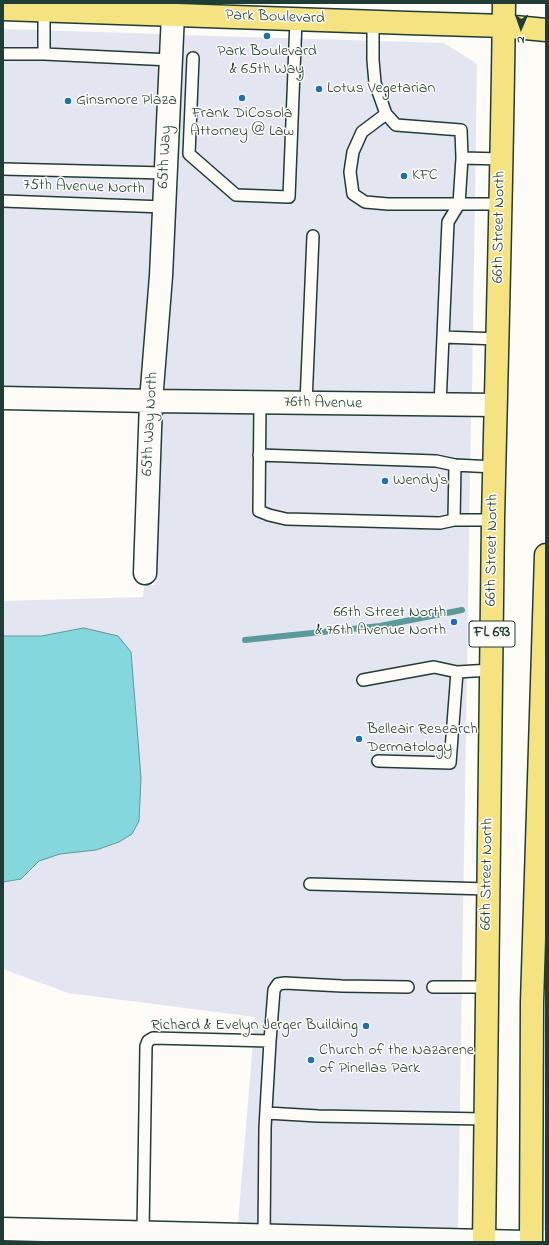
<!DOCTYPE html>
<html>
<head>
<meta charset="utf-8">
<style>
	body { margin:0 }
	#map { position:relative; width:549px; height:1245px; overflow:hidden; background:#fdfcf7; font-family:"Indie Flower",sans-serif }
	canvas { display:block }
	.frame { position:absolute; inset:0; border:4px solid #1f3d34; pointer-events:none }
	.north { position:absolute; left:501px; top:8px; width:40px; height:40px; -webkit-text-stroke:3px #fdfcf7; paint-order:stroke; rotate:182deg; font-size:11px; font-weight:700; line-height:16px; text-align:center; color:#1f3d34 }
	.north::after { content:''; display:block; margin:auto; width:14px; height:18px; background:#1f3d34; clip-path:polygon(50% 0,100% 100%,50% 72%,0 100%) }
</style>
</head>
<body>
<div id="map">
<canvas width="549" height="1245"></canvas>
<div class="frame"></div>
<div class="north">N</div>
</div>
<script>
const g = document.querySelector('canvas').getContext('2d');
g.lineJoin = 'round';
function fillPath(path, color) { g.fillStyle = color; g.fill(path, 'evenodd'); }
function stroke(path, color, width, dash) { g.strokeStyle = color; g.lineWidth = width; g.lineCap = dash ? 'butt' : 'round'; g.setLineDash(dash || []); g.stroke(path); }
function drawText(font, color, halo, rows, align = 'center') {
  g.font = font + ' "Indie Flower",sans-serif'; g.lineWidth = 3; g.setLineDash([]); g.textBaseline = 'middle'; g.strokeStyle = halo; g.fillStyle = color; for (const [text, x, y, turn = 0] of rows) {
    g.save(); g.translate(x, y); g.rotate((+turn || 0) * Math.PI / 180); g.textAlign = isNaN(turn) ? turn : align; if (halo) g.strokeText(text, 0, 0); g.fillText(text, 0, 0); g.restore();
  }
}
fillPath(new Path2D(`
	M3 29 161 34 150 276 141 390 3 386Z
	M182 35 444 43 477 64 472 393 162 390 173 266Z
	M161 413 471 417 458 1228 238 1223 255 1017 68 993 3 969V882L21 879 39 861 60 854 96 850 119 842 132 684 131 652 84 628 41 636H3V601L143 597 144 585H155Z
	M546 1039V1231H542Z`), '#e3e6f1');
const water = new Path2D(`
	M84 628 118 636 131 652 141 778 139 821 132 834 119 842 96 850 60 854 39 861 21 879 3 882V636H41Z`);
fillPath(water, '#85d7de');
stroke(water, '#5c999a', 1);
stroke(new Path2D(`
	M245 640 380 626 462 610`), '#5c999a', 6);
const service = new Path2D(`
	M373 22V60L375 83 386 114 396 125 461 130 462 158 459 204 448 222 440 405
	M3 54H44L171 60
	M44 54V10
	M193 58 189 154 236 195 289 197 296 20
	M386 114 362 132 353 152 350 172 353 194 365 202 388 204H501
	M462 158 502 159
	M3 169 165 173
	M3 201 164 207
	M443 337 498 339
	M260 403 259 511 269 515 286 519 440 523 454 520H493
	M306 403 313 236
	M259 455 436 461 455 465 494 467
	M454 520 455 465
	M363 680 434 667 457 672 491 670
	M378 761 450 763 457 672
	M310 884 488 889
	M433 987H487
	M267 1113 318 1116 485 1119
	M143 1232 146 1046 148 1041 153 1038 270 1041 274 990 278 984 285 983 342 986 408 987
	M264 1238 265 1128 270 1041`);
const minor = new Path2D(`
	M3 398 151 401 495 405
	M145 573 151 401 161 276 173 14`);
const tertiary = new Path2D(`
	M3 1229 525 1242`);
const primary = new Path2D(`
	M3 9 408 23 504 26 546 30
	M484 1242 493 520C497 347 502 175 504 3
	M531 1242 532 1003 546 555`);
stroke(service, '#1f3d34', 14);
stroke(minor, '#1f3d34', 25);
stroke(tertiary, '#1f3d34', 25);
stroke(primary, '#1f3d34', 25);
stroke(service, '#fdfcf7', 11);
stroke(minor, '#fdfcf7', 22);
stroke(tertiary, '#fdfcf7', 22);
stroke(primary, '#f5e382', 22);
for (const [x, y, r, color] of [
	[267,36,4,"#1f6fb2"],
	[319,89,4,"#1f6fb2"],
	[242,98,4,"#1f6fb2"],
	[68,101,4,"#1f6fb2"],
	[404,176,4,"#1f6fb2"],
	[385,481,4,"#1f6fb2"],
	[454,622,4,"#1f6fb2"],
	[359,739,4,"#1f6fb2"],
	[366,1026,4,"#1f6fb2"],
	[311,1060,4,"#1f6fb2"]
]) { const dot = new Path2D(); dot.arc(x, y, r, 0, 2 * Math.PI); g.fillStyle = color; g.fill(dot); stroke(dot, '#fdfcf7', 1.5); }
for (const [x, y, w] of [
	[492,634,46]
]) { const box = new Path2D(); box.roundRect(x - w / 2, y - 13, w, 26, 3); g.fillStyle = '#fdfcf7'; g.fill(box); stroke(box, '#1f3d34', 1); }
drawText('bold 15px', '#1f3d34', null, [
	["FL 693",492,634]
]);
drawText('16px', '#1f3d34', '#fdfcf7', [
	["Park Boulevard",275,18,2],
	["65th Way",166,157,-87],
	["75th Avenue North",84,188,2],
	["66th Street North",500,227,-89],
	["76th Avenue",323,404,1],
	["65th Way North",151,424,-87],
	["66th Street North",493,550,-89],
	["66th Street North",488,874,-89]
]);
drawText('16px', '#1f3d34', '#fdfcf7', [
	["Park Boulevard",267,52,"center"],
	["& 65th Way",267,70,"center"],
	["Lotus Vegetarian",327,89],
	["Ginsmore Plaza",76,101],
	["Frank DiCosola",242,114,"center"],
	["Attorney @ Law",242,132,"center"],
	["KFC",412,176],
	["Wendy's",393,481],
	["66th Street North",446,613,"right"],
	["& 76th Avenue North",446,631,"right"],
	["Belleair Research",367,730],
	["Dermatology",367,748],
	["Richard & Evelyn Jerger Building",358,1026,"right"],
	["Church of the Nazarene",319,1051],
	["of Pinellas Park",319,1069]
], 'left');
</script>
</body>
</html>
